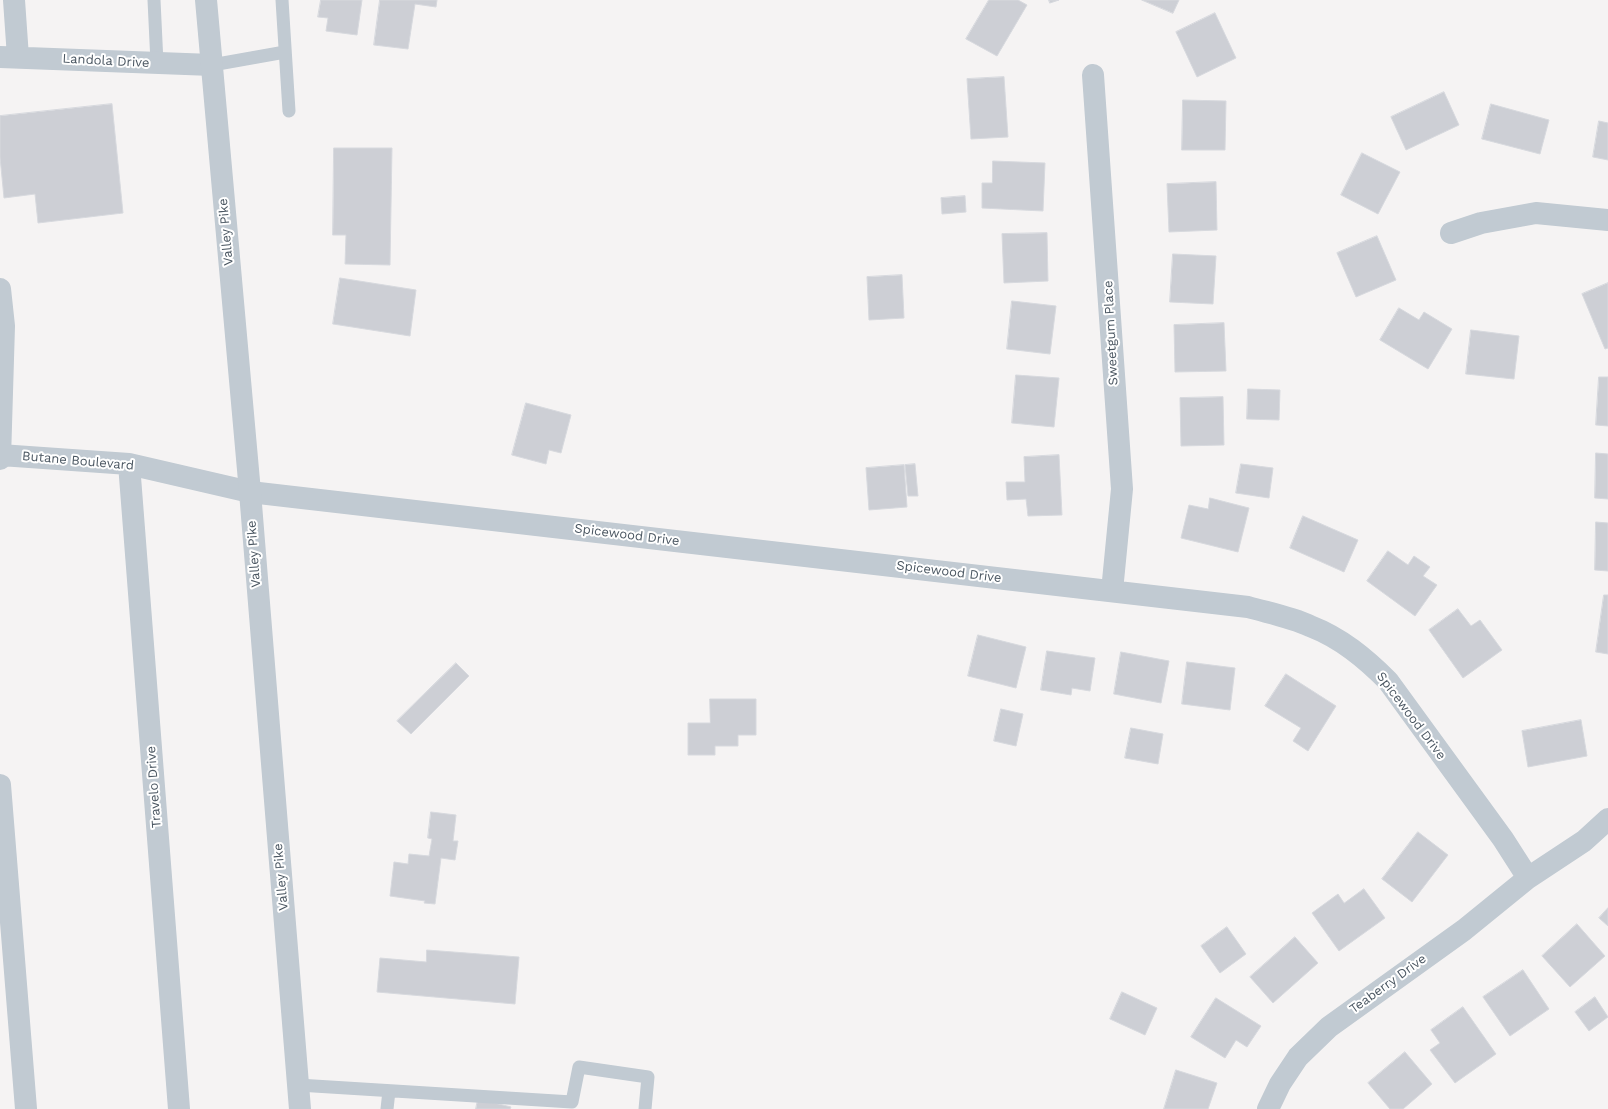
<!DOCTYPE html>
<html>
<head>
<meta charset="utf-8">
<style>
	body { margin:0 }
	canvas { display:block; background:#f5f3f3 }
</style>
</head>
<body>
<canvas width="1608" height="1109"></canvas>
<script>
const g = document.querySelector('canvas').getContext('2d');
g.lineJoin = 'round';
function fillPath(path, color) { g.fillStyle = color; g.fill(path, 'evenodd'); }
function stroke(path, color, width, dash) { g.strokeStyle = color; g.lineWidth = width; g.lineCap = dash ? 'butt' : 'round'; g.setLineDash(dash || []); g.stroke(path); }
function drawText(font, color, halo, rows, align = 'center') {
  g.font = font + ' "Work Sans",sans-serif'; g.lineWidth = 4; g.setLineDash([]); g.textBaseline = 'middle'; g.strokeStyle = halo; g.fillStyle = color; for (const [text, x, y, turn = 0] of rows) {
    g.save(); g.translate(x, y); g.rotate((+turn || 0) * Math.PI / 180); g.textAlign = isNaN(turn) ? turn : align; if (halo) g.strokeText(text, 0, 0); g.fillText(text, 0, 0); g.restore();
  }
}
const building = new Path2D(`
	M321 0H362L357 35 326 31 328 18 318 17Z
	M380 0H437L436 7 415 4 408 49 374 45Z
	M989 0H1018L1027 5 997 56 966 39Z
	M1049 0H1059L1050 3Z
	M1142 0H1179L1173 13Z
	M1215 13 1236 58 1197 77 1176 32Z
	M1004 77 1008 137 971 139 967 79Z
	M1444 92 1459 125 1406 150 1391 117Z
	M1183 100 1226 101 1225 150H1182Z
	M112 104 123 213 38 223 35 194 4 198 0 157V116Z
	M1491 104 1549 120 1540 154 1482 139Z
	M1599 121 1608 123V160L1593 157Z
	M334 148H392L390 265 345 264 346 235H333Z
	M1362 153 1400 172 1378 214 1341 195Z
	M993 161 1045 163 1043 211 982 208V183H992Z
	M1216 182 1217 230 1169 232 1167 184Z
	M965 196 966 212 942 214 941 198Z
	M1047 233 1048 281 1004 283 1002 234Z
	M1377 236 1396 280 1356 297 1337 253Z
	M1173 254 1216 256 1213 304 1170 302Z
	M902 275 904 318 869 320 867 277Z
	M340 278 416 290 410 336 333 324Z
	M1608 283V348L1605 349 1582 294Z
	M1012 301 1056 306 1050 354 1007 349Z
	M1399 308 1419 320 1424 312 1452 329 1428 369 1380 340Z
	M1224 323 1226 371 1175 372 1174 325Z
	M1471 330 1519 336 1514 379 1466 374Z
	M1016 375 1059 378 1054 427 1012 423Z
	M1599 377H1608V426L1596 425Z
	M1248 389 1280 390 1279 420 1247 419Z
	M1223 397 1224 445 1181 446 1180 398Z
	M526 403 571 415 561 453 549 450 546 464 512 455Z
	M1596 453 1608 454V499L1595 498Z
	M1059 455 1062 515 1028 516 1026 499 1007 500 1006 482H1025L1024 457Z
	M915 464 918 496H908L905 465Z
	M1241 464 1273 468 1269 498 1236 493Z
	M904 465 907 507 869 510 866 468Z
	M1210 498 1249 508 1238 552 1181 538 1189 505 1208 509Z
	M1303 516 1358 540 1344 572 1290 548Z
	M1596 522 1608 523V571L1595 570Z
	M1388 551 1408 565 1414 556 1430 567 1423 576 1437 585 1415 616 1367 581Z
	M1604 595H1608V654L1596 652Z
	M1458 609 1471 626 1480 620 1502 650 1463 678 1429 630Z
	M978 635 1026 647 1016 688 968 676Z
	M1047 651 1095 658 1090 691 1072 688 1071 695 1041 690Z
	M1121 652 1169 661 1161 703 1114 694Z
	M1187 662 1235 668 1230 710 1182 704Z
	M456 663 469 676 411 734 397 721Z
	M1286 674 1336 706 1308 751 1293 741 1301 728 1265 706Z
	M710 699H756V735H738V746H715V755H688V723H710Z
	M1001 709 1023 714 1016 746 994 741Z
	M1581 720 1587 756 1528 767 1522 731Z
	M1131 728 1163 734 1158 764 1125 758Z
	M431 812 456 815 453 841H458L455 860 441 858 435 904 424 903 425 901 390 896 394 862 408 864 409 854 429 856 432 839 428 838Z
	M1418 832 1448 855 1412 902 1382 879Z
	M1364 889 1385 918 1339 951 1312 913 1338 894 1344 903Z
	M1608 908V926L1599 918Z
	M1577 924 1605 956 1570 987 1542 956Z
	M1227 927 1246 954 1220 973 1201 946Z
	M1295 937 1318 963 1273 1003 1250 977Z
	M427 950 519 957 515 1004 377 992 380 958 426 962Z
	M1523 970 1549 1009 1510 1036 1483 997Z
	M1122 992 1157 1008 1145 1035 1110 1019Z
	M1595 997 1608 1017 1589 1031 1575 1012Z
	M1216 998 1261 1026 1247 1047 1236 1040 1225 1058 1191 1037Z
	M1463 1007 1496 1054 1455 1083 1430 1050 1440 1043 1431 1030Z
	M1405 1052 1432 1084 1403 1109H1390L1368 1083Z
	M1176 1070 1217 1083 1208 1109H1164Z
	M478 1099 511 1107 510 1109H476Z`);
fillPath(building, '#cdcfd5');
stroke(building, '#d7d9de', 1);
stroke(new Path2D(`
	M154 0 157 63
	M282 0 289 111
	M212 65 285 52
	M298 1085 572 1102 579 1067 648 1077 645 1109
	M387 1109 389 1091`), '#c1cad2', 13);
stroke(new Path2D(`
	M14 0 18 57
	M0 57 212 65
	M1093 75 1122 489 1112 591
	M1451 233 1481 223 1536 213 1608 220
	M0 289 4 326 0 459
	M0 455 129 464 250 492 1248 607C1269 613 1291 617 1310 626 1341 638 1365 658 1388 681L1503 839 1528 878
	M129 464 179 1109
	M0 785 26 1109
	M1268 1109 1280 1084 1298 1057 1329 1027 1464 930 1528 878 1584 841 1608 819`), '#c1cad2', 22);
stroke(new Path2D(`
	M206 0 250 492 300 1109`), '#c1cad2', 22);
drawText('13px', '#4a5661', '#fff', [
	["Landola Drive",106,61,3],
	["Valley Pike",226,232,-95],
	["Sweetgum Place",1111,333,-93],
	["Butane Boulevard",78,461,5],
	["Spicewood Drive",627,535,7],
	["Valley Pike",254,554,-94],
	["Spicewood Drive",949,572,7],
	["Spicewood Drive",1411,716,53],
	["Travelo Drive",154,787,-94],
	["Valley Pike",281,877,-95],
	["Teaberry Drive",1388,984,-36]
]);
</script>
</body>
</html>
